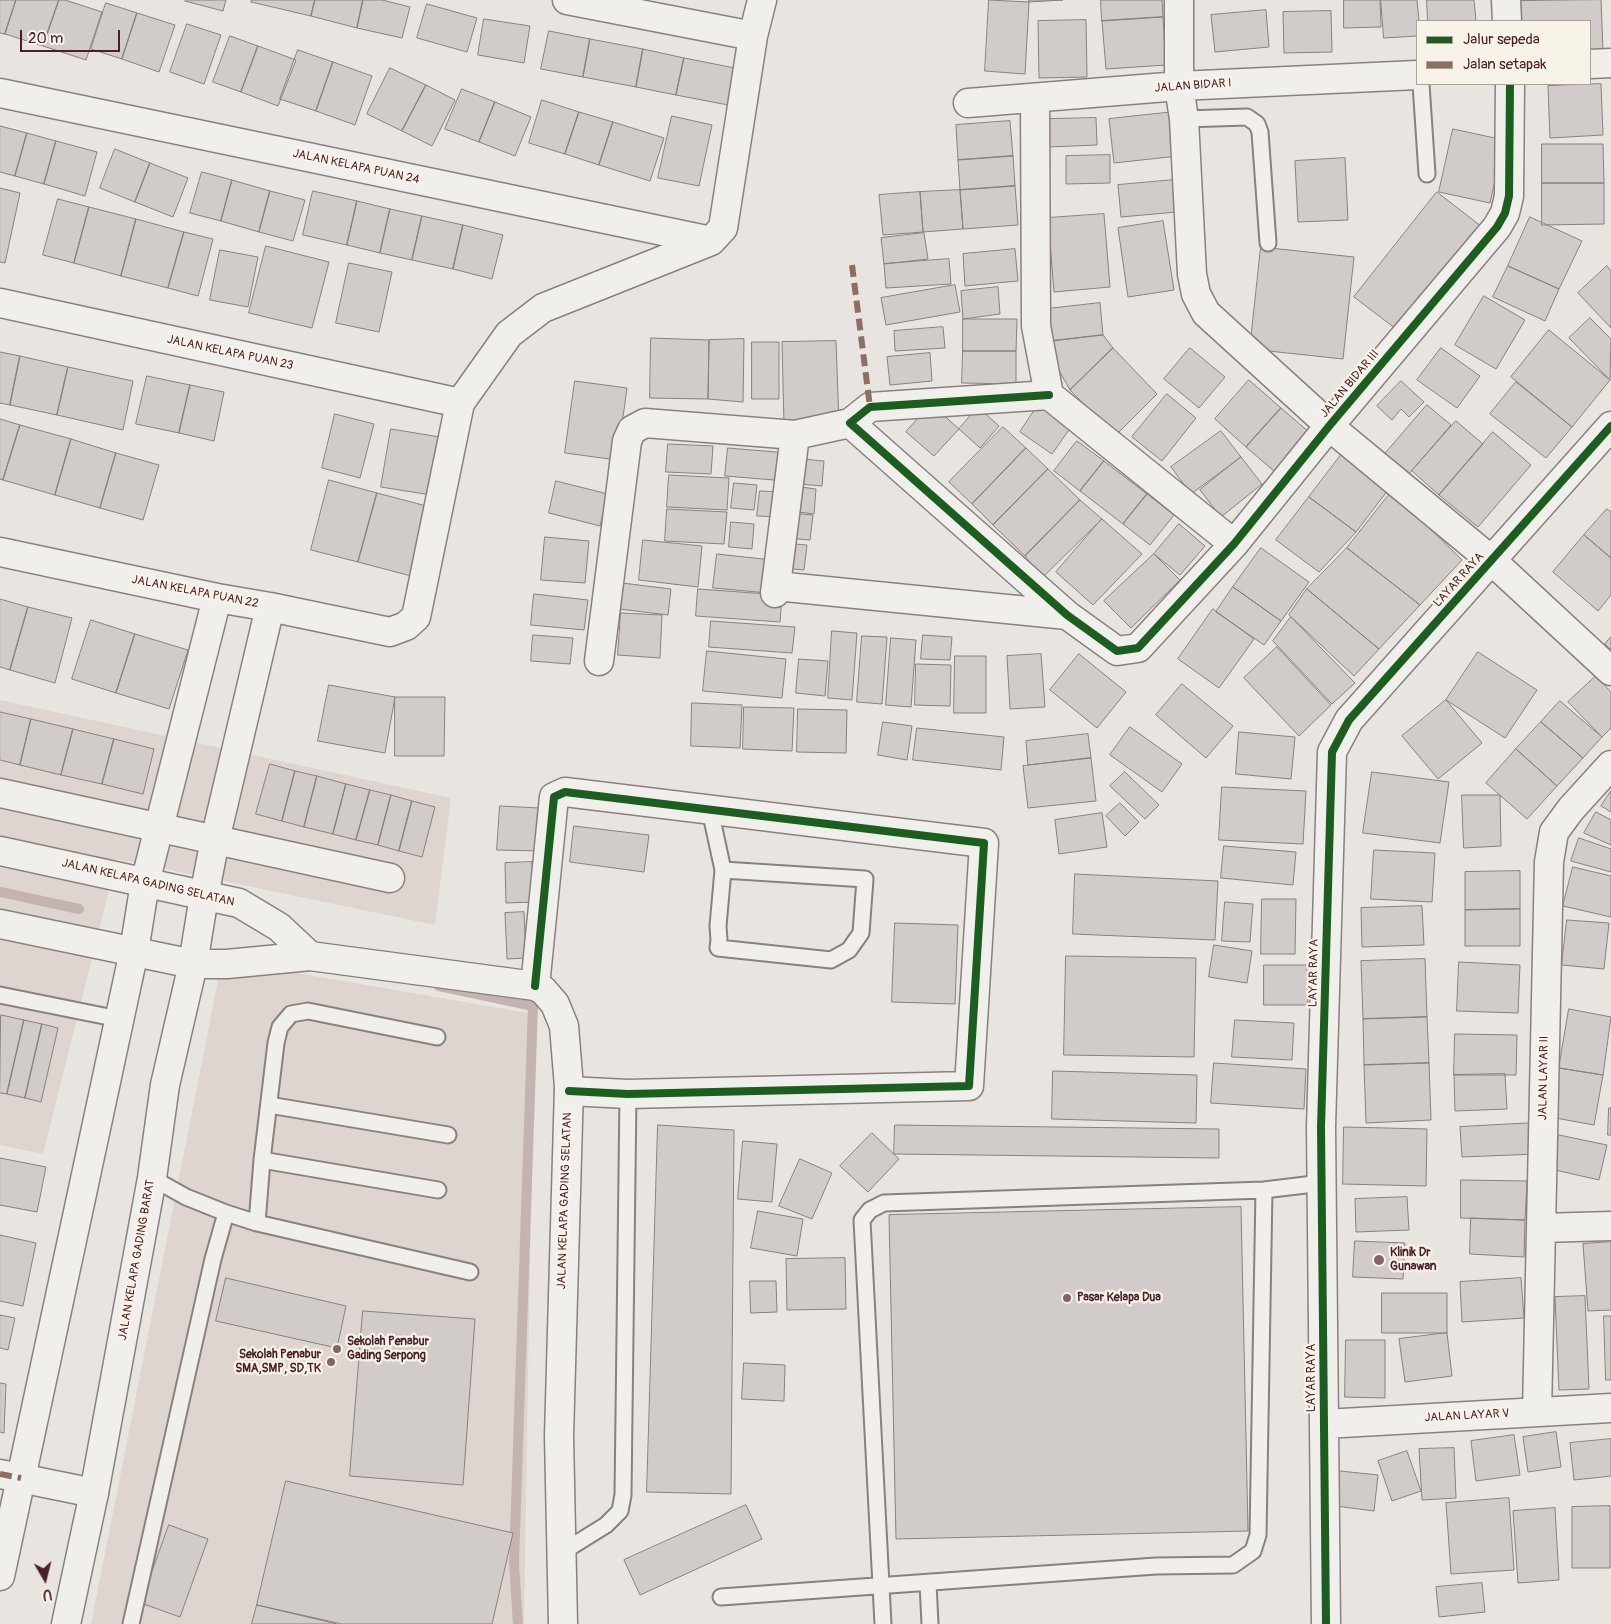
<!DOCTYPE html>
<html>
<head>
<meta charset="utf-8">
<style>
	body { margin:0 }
	#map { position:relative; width:1611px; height:1624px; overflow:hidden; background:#e8e5e0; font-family:Pangolin,sans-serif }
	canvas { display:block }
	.legend { position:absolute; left:1416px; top:20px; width:175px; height:65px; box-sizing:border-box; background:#f7f3e8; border:1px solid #b29e9c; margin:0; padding:6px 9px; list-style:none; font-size:15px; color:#4a1f2b }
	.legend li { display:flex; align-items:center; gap:10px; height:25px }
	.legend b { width:25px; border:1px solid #b29e9c }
	.north { position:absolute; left:20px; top:1554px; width:50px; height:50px; -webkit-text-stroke:4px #f7f3e8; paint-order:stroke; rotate:172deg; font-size:14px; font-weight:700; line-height:20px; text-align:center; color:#4a1f2b }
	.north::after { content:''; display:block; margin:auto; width:18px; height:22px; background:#4a1f2b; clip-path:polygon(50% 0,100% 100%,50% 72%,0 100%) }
	.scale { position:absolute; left:20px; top:30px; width:100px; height:22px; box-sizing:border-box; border:2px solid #4a1f2b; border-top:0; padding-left:6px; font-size:15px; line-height:18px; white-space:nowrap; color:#4a1f2b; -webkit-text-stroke:4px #f7f3e8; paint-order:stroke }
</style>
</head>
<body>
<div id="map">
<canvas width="1611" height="1624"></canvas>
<ul class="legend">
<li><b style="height:6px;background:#1b5e20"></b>Jalur sepeda</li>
<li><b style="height:6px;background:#8d6e63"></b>Jalan setapak</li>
</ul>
<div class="north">U</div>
<div class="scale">20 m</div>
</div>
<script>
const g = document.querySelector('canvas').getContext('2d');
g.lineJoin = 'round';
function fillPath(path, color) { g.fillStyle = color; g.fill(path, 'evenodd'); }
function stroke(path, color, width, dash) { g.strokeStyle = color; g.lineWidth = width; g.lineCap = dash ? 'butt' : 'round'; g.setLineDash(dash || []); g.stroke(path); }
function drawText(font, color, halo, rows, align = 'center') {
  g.font = font + ' Pangolin,sans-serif'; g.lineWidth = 4.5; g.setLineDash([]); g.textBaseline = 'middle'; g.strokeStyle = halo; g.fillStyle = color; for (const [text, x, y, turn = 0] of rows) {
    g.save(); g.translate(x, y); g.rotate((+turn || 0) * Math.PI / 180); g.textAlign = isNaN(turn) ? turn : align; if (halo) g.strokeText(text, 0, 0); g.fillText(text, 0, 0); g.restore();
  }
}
fillPath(new Path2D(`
	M0 700 451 798 435 925 117 859 43 1154 0 1145Z
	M222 960 534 1014 524 1624H91Z`), '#ded5d0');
stroke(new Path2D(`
	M0 892 79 909
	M439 986 533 1006 514 1563 518 1624`), '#c3b4b1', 10);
const building = new Path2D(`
	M0 0H16L5 34 0 33Z
	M16 0H59L43 46 5 34Z
	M59 0H65L102 12 86 60 43 46Z
	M186 0H226L223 11 185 1Z
	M252 0H315L311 16 251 2Z
	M315 0H363L357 28 311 16Z
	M363 0H382L410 7 402 38 357 28Z
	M989 0 1029 2 1025 74 985 71Z
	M1029 0H1063L1029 2Z
	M1101 0H1162L1163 17 1102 21Z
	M1344 0H1380L1381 27 1344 28Z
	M1381 0H1417L1419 21H1417V36L1384 38Z
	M1427 0H1474L1476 21H1428Z
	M1601 0 1603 51H1590V21H1521L1520 1Z
	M106 3 137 13 122 59 91 49Z
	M427 4 477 18 467 52 417 38Z
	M1266 10 1269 47 1215 52 1211 15Z
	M1331 11 1332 52 1284 53 1283 12Z
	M137 13 175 25 159 72 122 59Z
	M1163 17 1166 65 1106 69 1102 21Z
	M484 19 530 26 524 63 478 55Z
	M1086 20 1087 77 1039 78 1038 21Z
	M187 24 221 35 204 84 170 72Z
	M549 31 590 39 583 77 541 69Z
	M230 36 258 46 241 92 213 82Z
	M590 39 643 49 636 87 583 77Z
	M258 46 296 60 278 106 241 92Z
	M643 49 684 58 676 95 636 87Z
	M298 50 333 62 316 111 280 99Z
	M684 58 735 68 728 105 676 95Z
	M333 62 372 76 355 125 316 111Z
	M390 68 426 85 402 131 367 114Z
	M1601 84 1603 135 1550 138 1548 86Z
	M426 85 455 100 432 146 402 131Z
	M462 89 495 102 479 142 445 129Z
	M542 100 579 112 565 154 529 143Z
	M495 102 531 117 515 156 479 142Z
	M579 112 613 122 599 165 565 154Z
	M1174 112 1178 156 1114 163 1109 119Z
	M672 116 712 125 699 186 658 178Z
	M1096 118 1097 145 1048 147 1047 119Z
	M1010 121 1013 156 958 160 956 125Z
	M613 122 664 138 650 181 599 165Z
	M0 126 27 133 15 176 0 172Z
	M1453 129 1504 140 1490 203 1439 192Z
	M27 133 56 141 44 184 15 176Z
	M56 141 97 152 85 196 44 184Z
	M1542 144H1603L1604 183H1542Z
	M115 149 150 163 135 202 100 188Z
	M1110 155V183L1066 184V156Z
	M1013 156 1015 186 960 190 958 160Z
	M1345 158 1348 220 1298 222 1295 161Z
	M150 163 188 178 173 217 135 202Z
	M202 172 232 180 221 221 190 213Z
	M232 180 270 191 259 232 221 221Z
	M1174 180 1177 212 1121 217 1118 185Z
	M1542 183H1604V224L1542 225Z
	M1015 186 1018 225 963 229 960 190Z
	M0 188 20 193 5 263 0 262Z
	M960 190 963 229 923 232 920 192Z
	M270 191 305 200 293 241 259 232Z
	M313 191 357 201 347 245 303 235Z
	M920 192 923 232 883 235 879 195Z
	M1437 192 1482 227 1400 332 1354 297Z
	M58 199 89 207 74 263 43 255Z
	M357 201 390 209 380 253 347 245Z
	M89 207 136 219 121 276 74 263Z
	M390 209 422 216 412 260 380 253Z
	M1104 214 1110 287 1054 292 1048 218Z
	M422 216 463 225 453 269 412 260Z
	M1530 217 1582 241 1559 289 1508 266Z
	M136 219 184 232 168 288 121 276Z
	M1163 221 1174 290 1128 297 1118 228Z
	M463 225 503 235 492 279 453 269Z
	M184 232 213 239 198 296 168 288Z
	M924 233 928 259 884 264 881 238Z
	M266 246 329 262 312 328 249 313Z
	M1261 247 1354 257 1343 359 1250 349Z
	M1015 249 1018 281 965 286 963 254Z
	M220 250 258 257 248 307 210 300Z
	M949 259 951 284 886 288 884 264Z
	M349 263 392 272 379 332 336 323Z
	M1508 266 1559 289 1545 321 1493 297Z
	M1607 266 1611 271V328L1578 293Z
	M955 285 960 312 886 325 881 298Z
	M998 287 1000 314 963 319 961 291Z
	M1484 296 1525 320 1496 369 1455 345Z
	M1100 303 1103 335 1043 342 1038 310Z
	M1590 318 1611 339 1610 380 1569 338Z
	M963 319H1017L1016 351H963Z
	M943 327 945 348 895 351 894 331Z
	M1549 330 1610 380 1572 427 1511 377Z
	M1103 335 1113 348 1070 390 1043 342Z
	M651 338 709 340 708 399 650 398Z
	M744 339 743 402 708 399 709 340Z
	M836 341 839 423 784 425 782 342Z
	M752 342H779V399H752Z
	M1113 348 1157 394 1115 436 1070 390Z
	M1190 348 1225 377 1199 408 1164 379Z
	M1441 348 1480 376 1457 408 1417 380Z
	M963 351H1016V384L962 383Z
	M0 352 20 356 10 405 0 403Z
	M930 353 932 381 890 385 887 357Z
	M20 356 68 367 57 415 10 405Z
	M68 367 133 381 123 430 57 415Z
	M147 376 190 385 179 433 136 424Z
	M1249 380 1281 408 1246 447 1215 419Z
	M575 381 627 388 617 460 565 453Z
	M1401 381 1424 402 1409 417 1401 409 1392 420 1377 406Z
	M1516 382 1572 427 1546 458 1490 414Z
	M190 385 224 392 214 441 179 433Z
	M1167 394 1196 418 1162 461 1132 437Z
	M931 404 959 429 934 456 906 432Z
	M1038 405 1071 427 1052 454 1020 432Z
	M1427 405 1451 425 1408 475 1384 455Z
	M978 407 999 426 980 448 959 429Z
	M1281 408 1310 433 1275 472 1246 447Z
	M335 414 374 424 360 478 322 468Z
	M0 419 20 425 3 480 0 479Z
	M1456 421 1483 444 1439 495 1412 471Z
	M20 425 71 439 55 495 3 480Z
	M1003 427 1026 448 972 504 949 482Z
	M391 429 440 437 431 495 381 487Z
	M1221 431 1241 457 1191 494 1171 467Z
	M1493 432 1531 465 1478 527 1439 495Z
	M71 439 116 453 100 508 55 495Z
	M1077 441 1104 461 1080 491 1054 471Z
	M668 444 713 446 711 474 666 472Z
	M728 448 788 453 786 481 725 476Z
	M1026 448 1048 469 993 525 972 504Z
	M116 453 159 465 143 520 100 508Z
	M1341 455 1388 490 1356 532 1309 497Z
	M1241 457 1262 484 1221 517 1200 490Z
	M802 459 824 461 822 486 799 484Z
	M1104 461 1147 494 1123 524 1080 491Z
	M1048 469 1080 500 1025 556 993 525Z
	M669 475 729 478 727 510 667 507Z
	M329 480 377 493 358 562 311 550Z
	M556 481 608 494 600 526 549 513Z
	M734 483 757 485 754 510 731 508Z
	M793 486 816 489 814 514 791 511Z
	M760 491 782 492 780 517 757 516Z
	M1392 491 1462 560 1420 605 1347 548Z
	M377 493 434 508 415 577 358 562Z
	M1147 494 1174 515 1150 545 1123 524Z
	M1309 497 1356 532 1319 572 1276 540Z
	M1080 500 1102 519 1042 578 1025 556Z
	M667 509 727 512 724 544 665 541Z
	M1607 509 1611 512V558L1584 535Z
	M790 513 813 515 810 540 787 538Z
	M1102 519 1142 554 1093 605 1056 572Z
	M731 522 754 524 752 549 729 547Z
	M1179 524 1205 546 1180 575 1154 554Z
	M1584 535 1611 558V595L1598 611 1553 572Z
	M545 537 589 541 585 583 541 580Z
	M643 540 702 546 698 587 639 580Z
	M784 543 807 545 804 570 782 568Z
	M1261 548 1309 582 1281 621 1233 587Z
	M1347 548 1420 605 1379 649 1307 589Z
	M717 554 772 560 768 593 713 588Z
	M1154 554 1180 580 1131 628 1104 601Z
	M622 583 671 589 668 615 619 609Z
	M1233 587 1281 621 1264 645 1216 612Z
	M698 589 782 595 780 622 696 616Z
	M1307 589 1379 649 1354 676 1289 615Z
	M534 594 588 600 584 630 531 625Z
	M0 599 28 607 10 670 0 667Z
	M28 607 72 618 55 683 10 670Z
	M1213 609 1254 639 1219 688 1178 659Z
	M621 613 662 615 660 658 618 655Z
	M1291 617 1355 683 1332 704 1273 641Z
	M91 620 135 634 116 693 72 679Z
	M711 621 795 627 792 653 709 647Z
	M832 631 857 633 852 700 828 698Z
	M135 634 188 650 169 709 116 693Z
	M533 635 573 638 570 664 531 661Z
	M923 635 952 637 950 660 921 659Z
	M862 636 887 637 882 704 857 702Z
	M1611 637V650L1605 644Z
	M891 638 916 640 911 707 886 705Z
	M1277 647 1331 705 1299 736 1244 678Z
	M707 651 786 659 782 698 703 691Z
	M1478 652 1537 690 1505 738 1446 700Z
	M1041 654 1045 707 1010 709 1007 656Z
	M1079 654 1126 692 1097 728 1050 690Z
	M955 656H986V713H954Z
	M799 659 828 661 825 696 796 693Z
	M916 664 951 665 950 706 915 705Z
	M1596 676 1611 692V728L1602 737 1568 702Z
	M1182 684 1233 726 1206 758 1156 715Z
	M329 685 395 697 385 753 318 741Z
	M395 697H445L444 756H395Z
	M1446 700 1482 743 1438 779 1402 736Z
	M1560 701 1602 737 1583 758 1541 722Z
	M692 703 742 705 740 748 691 746Z
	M744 707 794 708 792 751 743 749Z
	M798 709 847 710 846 753 797 752Z
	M0 712 31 719 20 765 0 760Z
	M31 719 73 729 61 775 20 765Z
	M883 722 912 726 907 760 878 755Z
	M1541 722 1583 758 1557 786 1516 749Z
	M1130 727 1182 764 1162 792 1110 755Z
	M917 728 1004 737 1001 770 913 760Z
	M73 729 114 739 102 784 61 775Z
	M1239 732 1295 737 1291 779 1236 774Z
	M1088 734 1091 758 1028 765 1026 741Z
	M114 739 154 749 143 794 102 784Z
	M1516 749 1557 786 1527 819 1486 783Z
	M1091 758 1096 801 1028 808 1023 766Z
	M270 764 295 771 282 821 256 814Z
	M295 771 317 776 304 827 282 821Z
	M1125 772 1159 805 1145 819 1110 786Z
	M1372 772 1449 782 1440 843 1363 833Z
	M317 776 346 784 333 834 304 827Z
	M346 784 370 790 356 840 333 834Z
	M1222 787 1306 791 1303 844 1219 840Z
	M370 790 391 795 378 845 356 840Z
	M1611 791V812L1601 806Z
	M391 795 412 801 399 851 378 845Z
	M1462 795H1500L1501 846 1464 848Z
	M412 801 435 807 422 857 399 851Z
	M1120 803 1139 822 1125 836 1106 816Z
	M500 806 540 808 538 851 497 850Z
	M1596 812 1611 820V845L1584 833Z
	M1102 813 1107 847 1059 854 1055 820Z
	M574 826 649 835 644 872 570 862Z
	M1579 838 1611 849V872L1571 861Z
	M1224 846 1296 852 1293 885 1221 878Z
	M1374 850 1435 853 1432 902 1371 899Z
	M532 862 533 902 506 903 505 863Z
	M1573 867 1611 876V917L1563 906Z
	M1520 871V909L1465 910V872Z
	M1075 874 1218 881 1215 940 1073 934Z
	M1262 899H1296L1295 954H1261Z
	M1225 902 1253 904 1250 942 1222 941Z
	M1422 906 1424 945 1362 947 1361 908Z
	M1520 909V946H1465V910Z
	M524 912 526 958 507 959 505 913Z
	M1567 920 1609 923 1604 969 1562 965Z
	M895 923 958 925 955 1004 892 1002Z
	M1214 945 1252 951 1247 983 1209 977Z
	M1066 956 1196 958 1194 1057 1064 1055Z
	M1425 959 1427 1017 1363 1019 1361 961Z
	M1459 962 1520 965 1518 1013 1457 1011Z
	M1264 965H1307L1308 1005H1264Z
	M1569 1009 1611 1017 1603 1075 1559 1068Z
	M1 1015 24 1020 7 1094 0 1093Z
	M1427 1017 1429 1063 1364 1065 1363 1019Z
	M24 1020 42 1024 25 1098 7 1094Z
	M1235 1020 1294 1023 1292 1060 1232 1057Z
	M42 1024 58 1028 41 1102 25 1098Z
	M1455 1034 1517 1035 1516 1075H1454Z
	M1214 1063 1306 1069 1304 1109 1211 1103Z
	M1429 1063 1431 1120 1366 1123 1364 1065Z
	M1559 1068 1603 1075 1594 1125 1550 1117Z
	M1053 1071 1197 1075 1196 1123 1052 1119Z
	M1505 1074 1507 1109 1455 1111 1454 1075Z
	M1609 1108H1611V1135H1608Z
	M1534 1123 1536 1154 1462 1157 1460 1127Z
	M658 1125 734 1130 731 1494 647 1492Z
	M895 1125 1219 1129V1158L894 1154Z
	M1344 1127 1427 1129 1426 1186 1343 1184Z
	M872 1133 899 1159 868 1192 840 1166Z
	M1559 1135 1607 1145 1599 1180 1551 1169Z
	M743 1141 777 1144 772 1202 738 1199Z
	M0 1158 46 1167 37 1212 0 1205Z
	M800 1159 832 1173 812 1219 779 1206Z
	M1461 1180 1527 1181 1525 1220 1461 1218Z
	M1407 1197 1409 1230 1356 1232 1355 1199Z
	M1241 1207 1248 1531 896 1539 889 1215Z
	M758 1211 803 1219 797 1256 751 1248Z
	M1471 1218 1525 1220 1524 1257 1470 1254Z
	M0 1235 36 1243 23 1306 0 1301Z
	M1355 1241 1405 1243 1403 1279 1353 1277Z
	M1611 1242V1310L1588 1311 1583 1244Z
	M845 1258 846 1309 787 1310 786 1259Z
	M226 1278 346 1306 337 1348 216 1321Z
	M1521 1278 1524 1318 1462 1322 1460 1282Z
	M750 1281H776L777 1312 751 1313Z
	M1382 1293H1447V1333H1382Z
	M1585 1296 1589 1389 1559 1390 1555 1297Z
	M363 1311 475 1319 463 1485 350 1476Z
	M0 1315 15 1318 8 1350 0 1348Z
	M1604 1316H1611V1380H1606Z
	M1447 1333 1452 1376 1405 1382 1399 1339Z
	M1346 1340H1385V1398L1345 1397Z
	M744 1363 785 1365 784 1401 742 1399Z
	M0 1383 6 1384 4 1433 0 1432Z
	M1556 1432 1561 1467 1528 1472 1523 1437Z
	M1514 1435 1520 1475 1476 1481 1471 1441Z
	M1611 1439V1476L1574 1480 1570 1443Z
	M1454 1448 1456 1498 1422 1500 1419 1449Z
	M1407 1451 1421 1491 1392 1501 1378 1461Z
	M1340 1471 1378 1475 1374 1511 1336 1506Z
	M286 1481 513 1533 492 1624H342L257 1605Z
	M1509 1498 1514 1570 1451 1574 1446 1503Z
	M746 1505 762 1539 640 1595 624 1560Z
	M1610 1506V1568H1572V1507Z
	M1555 1508 1559 1580 1518 1583 1513 1511Z
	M169 1525 208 1539 180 1617 141 1603Z
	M1482 1583 1485 1612 1439 1617 1436 1587Z
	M257 1605 337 1624H252Z`);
fillPath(building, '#d1ccc9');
stroke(building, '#898080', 1);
const lane = new Path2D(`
	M1421 84 1427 174
	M1184 119 1247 117 1257 124 1260 132 1268 243
	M710 810 723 870 718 926 719 940 718 948 831 960 849 950 861 933 865 879 723 870
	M0 995 119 1019
	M269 1105 448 1135
	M262 1160 438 1190
	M226 1213 257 1223 470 1272
	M257 1223 262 1160 276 1043 280 1027 291 1014 308 1011 437 1037
	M561 1553 606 1525 620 1511 623 1495 628 1094
	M928 1583 930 1624
	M721 1597 1156 1566 1233 1565 1253 1551 1258 1535 1264 1190
	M131 1624 213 1259 226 1213 186 1197 152 1178
	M883 1624 862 1220 870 1210 884 1203 1264 1190 1322 1183`);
const street = new Path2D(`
	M567 0 753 36
	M1179 0V86L1184 119 1192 274 1196 294 1206 313 1341 436 1491 560 1611 671
	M1506 0 1507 21
	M1590 64 1611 63
	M0 93 711 241
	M1035 99 1036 326 1049 395 1234 544
	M968 103 1179 86 1417 75
	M0 303 460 403
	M1049 395 870 407 850 423 1067 615 1117 651 1138 648 1234 544 1330 425 1497 227 1505 213 1509 196 1510 84
	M0 552 217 598 270 607 390 632 406 626 416 617 460 403 509 334 543 308 711 241 723 228 753 36 762 0
	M776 586 1067 615
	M775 593 795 435
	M599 661 627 441 632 430 645 423 795 435 850 423
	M0 793 390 878
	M145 883 217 598
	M204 896 215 840 270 607
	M535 986 554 797 565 792 984 843 969 1086 628 1094 569 1091
	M1541 1228 1611 1226
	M1537 1412 1549 862 1554 832 1571 809 1611 765
	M1324 1424 1611 1408
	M0 1474 94 1493
	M1326 1624 1321 1127 1332 752 1349 720 1611 426`);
const secondary = new Path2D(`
	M0 851 239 903 279 927 310 956
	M0 924 193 964H227L310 956 535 986 543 990 555 1004 564 1026 569 1087 559 1436 563 1624
	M0 1576 134 951 145 883
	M66 1624 94 1493 152 1178 165 1085 193 964 204 896`);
stroke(lane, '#898080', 19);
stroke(street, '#898080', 31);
stroke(secondary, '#898080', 31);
stroke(lane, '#f0efeb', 15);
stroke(street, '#f0efeb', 28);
stroke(secondary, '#f0efeb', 28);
stroke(new Path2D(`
	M852 265 870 407
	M0 1474 21 1478`), '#8d6e63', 6, [12, 6]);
stroke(new Path2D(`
	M1049 395 870 407 850 423 1067 615 1117 651 1138 648 1234 544 1330 425 1497 227 1505 213 1509 196 1510 84
	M535 986 554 797 565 792 984 843 969 1086 628 1094 569 1091
	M1326 1624 1321 1127 1332 752 1349 720 1611 426`), '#1b5e20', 8);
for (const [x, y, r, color] of [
	[1379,1260,6,"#81646a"],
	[1067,1298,5,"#81646a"],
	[337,1349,5,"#81646a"],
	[331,1362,5,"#81646a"]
]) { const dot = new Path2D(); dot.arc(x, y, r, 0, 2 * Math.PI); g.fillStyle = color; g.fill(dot); stroke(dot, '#f7f3e8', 2); }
drawText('12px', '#4a1f2b', '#f7f3e8', [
	["JALAN BIDAR I",1193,86,-4],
	["JALAN KELAPA PUAN 24",356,167,12],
	["JALAN KELAPA PUAN 23",230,353,12],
	["JALAN BIDAR III",1350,384,-50],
	["LAYAR RAYA",1459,580,-48],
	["JALAN KELAPA PUAN 22",195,592,11],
	["JALAN KELAPA GADING SELATAN",148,883,13],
	["LAYAR RAYA",1314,973,-89],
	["JALAN LAYAR II",1544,1078,-89],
	["JALAN KELAPA GADING SELATAN",565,1201,-88],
	["JALAN KELAPA GADING BARAT",137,1260,-80],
	["LAYAR RAYA",1312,1378,-90],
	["JALAN LAYAR V",1467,1416,-3]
]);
drawText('bold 12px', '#4a1f2b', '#f7f3e8', [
	["Klinik Dr",1390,1253],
	["Gunawan",1390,1267],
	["Pasar Kelapa Dua",1077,1298],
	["Sekolah Penabur",347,1342],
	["Gading Serpong",347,1356],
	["Sekolah Penabur",321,1355,"right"],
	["SMA,SMP, SD,TK",321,1369,"right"]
], 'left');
</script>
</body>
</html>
